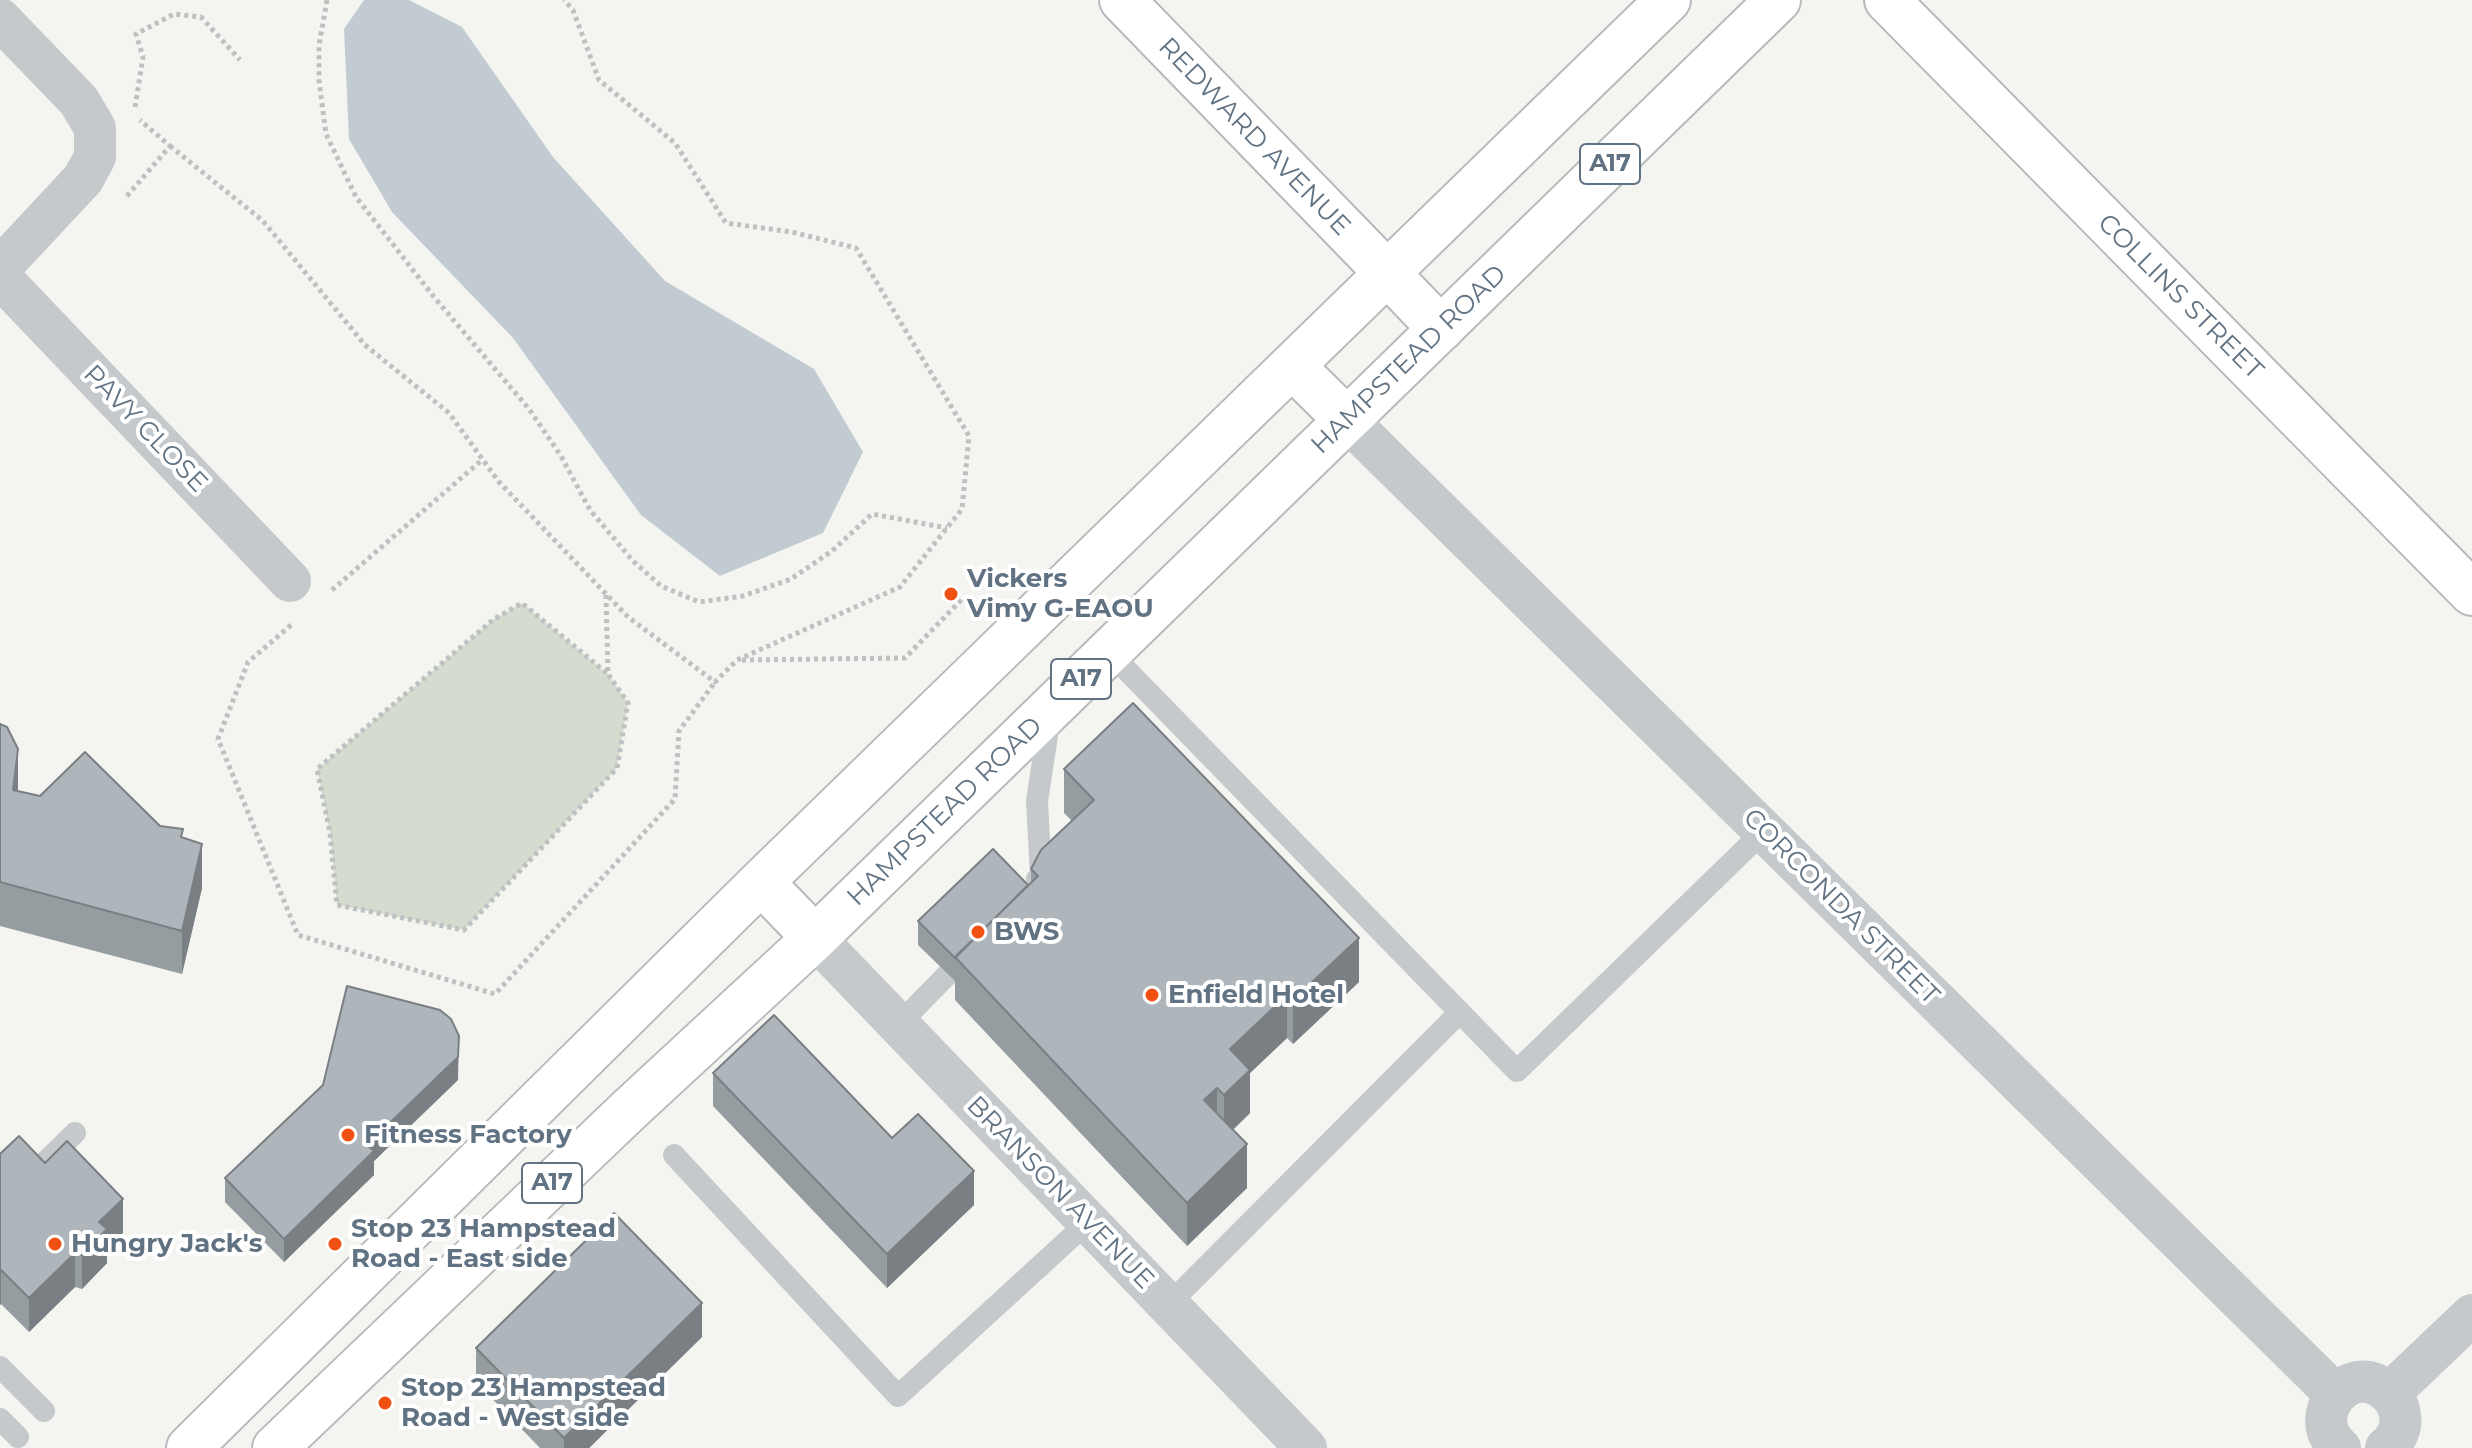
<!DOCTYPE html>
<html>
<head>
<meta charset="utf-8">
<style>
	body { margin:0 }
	canvas { display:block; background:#f4f5f0 }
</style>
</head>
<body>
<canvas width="2472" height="1448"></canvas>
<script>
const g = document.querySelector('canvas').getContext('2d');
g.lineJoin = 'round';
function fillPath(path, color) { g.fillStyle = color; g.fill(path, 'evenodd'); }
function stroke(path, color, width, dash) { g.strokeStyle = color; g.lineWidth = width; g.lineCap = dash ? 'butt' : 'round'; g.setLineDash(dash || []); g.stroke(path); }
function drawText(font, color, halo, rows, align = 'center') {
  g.font = font + ' Montserrat,sans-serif'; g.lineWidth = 8; g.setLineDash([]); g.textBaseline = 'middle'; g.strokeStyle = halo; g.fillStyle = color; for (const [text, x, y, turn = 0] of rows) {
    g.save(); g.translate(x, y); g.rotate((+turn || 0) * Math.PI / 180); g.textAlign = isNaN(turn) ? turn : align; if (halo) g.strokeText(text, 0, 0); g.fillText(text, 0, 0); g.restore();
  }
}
fillPath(new Path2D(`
	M522 603 608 674 628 703 617 768 464 930 337 905 330 833 317 769 494 619Z`), '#d4dcd0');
fillPath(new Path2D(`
	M364 0H409L462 27 553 157 665 281 814 369 863 452 823 533 720 576 641 515 513 338 392 212 349 139 344 29Z`), '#c1cbd1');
const secondary = new Path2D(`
	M1122 0 1387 273
	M1887 0 2472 593`);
const highway = new Path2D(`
	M1387 273 1441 329
	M1292 366 1347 420
	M761 882 815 938
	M189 1448 761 882 1668 0
	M275 1448 630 1109 815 938 1778 0`);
stroke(secondary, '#b5babf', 48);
stroke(highway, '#b8babd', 48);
stroke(new Path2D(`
	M327 0 319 45V81L326 134 356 197 434 297 529 409 561 456 590 510 633 561 661 586 699 602 743 596 791 579 832 551 872 514 947 528
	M135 107 143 57 136 34 174 14 201 17 240 60
	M170 146 263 221 365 345 449 413 499 482 628 617 715 682 737 660 900 587 962 509 969 436 856 248 792 232 726 223 675 143 599 80 573 10 564 0
	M127 196 170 146 140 120
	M332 590 483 459
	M606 595 608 674 628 703 617 768 464 930 337 905 330 833 317 769 494 619 522 603 608 674
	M291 625 248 662 218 739 298 935 495 994 675 799 679 731 715 682
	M742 660 905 658 963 598 978 611`), '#bfc0c2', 5, [4, 4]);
stroke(new Path2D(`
	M1109 652 1517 1071 1764 831
	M1037 879 1041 875 1037 801 1050 716
	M898 1025 948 974
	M674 1155 898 1396 1088 1222
	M28 1179 75 1133
	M1168 1305 1460 1012
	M0 1367 44 1411
	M0 1419 18 1437`), '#c6c9cc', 22);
stroke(new Path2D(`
	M0 19 79 101 95 128V157L83 179 0 268
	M0 277 290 581
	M1347 420 2335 1394
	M815 938 1306 1448
	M2390 1393 2472 1315
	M2340 1448C2303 1418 2348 1360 2385 1390 2394 1397 2399 1405 2400 1416 2402 1428 2396 1440 2386 1448`), '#c6c9cc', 42);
stroke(secondary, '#fff', 44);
stroke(highway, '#fff', 44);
fillPath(new Path2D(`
	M0 724 18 791 160 826 183 838 202 888 182 974 0 926Z
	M1064 769 1359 982 1293 1044 1287 1038 1250 1073V1113L1233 1130 1247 1188 1187 1246 955 1000V981L918 945V921L1028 885 1031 882V869L1072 821 1064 813Z
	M713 1073 974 1205 887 1288 713 1106Z
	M458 1080 374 1161V1175L284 1262 225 1202V1178Z
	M0 1154 123 1233 107 1248V1263L82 1289 75 1287 29 1332 1 1304 0 1305Z
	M702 1337 589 1448H540L476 1382V1348Z`), '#969da1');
fillPath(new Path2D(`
	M18 749V792L13 790Z
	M202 844V888L182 974V931Z
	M1359 938V982L1293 1044V1000Z
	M1287 995V1038L1250 1073V1113L1224 1138V1095L1230 1049Z
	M459 1036 458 1080 374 1161V1175L284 1262V1239L367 1145Z
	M1217 1088V1131L1204 1100Z
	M1247 1144V1188L1187 1246V1203Z
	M974 1171V1205L887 1288V1254Z
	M123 1199V1233L107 1248V1263L82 1289V1255L99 1222Z
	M75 1253V1287L29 1332V1298Z
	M1 1270V1304L0 1305V1271Z
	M702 1303V1337L589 1448H564V1438Z`), '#7a7f83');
const building = new Path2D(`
	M1133 703 1359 938 1293 1000 1287 995 1230 1049 1250 1070 1224 1095 1217 1088 1204 1100 1247 1144 1187 1203 955 957 1038 876 1031 869 1041 850 1094 800 1064 769Z
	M0 724 7 727 18 749 13 790 40 796 85 752 160 826 183 829 181 837 202 844 182 931 0 882Z
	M993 849 1028 885 955 958 918 921Z
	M347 986 440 1010 451 1019 459 1036 458 1057 367 1145 374 1151 284 1239 225 1178 323 1085Z
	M774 1015 892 1138 918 1114 974 1171 887 1254 713 1073Z
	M19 1136 45 1163 67 1141 123 1199 99 1222 107 1229 82 1255 75 1253 29 1298 1 1270 0 1271V1154Z
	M614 1213 702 1303 564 1438 476 1348Z`);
fillPath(building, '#aeb6bb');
stroke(building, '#7a7f83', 2);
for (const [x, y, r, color] of [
	[951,594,8,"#f15013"],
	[978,932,8,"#f15013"],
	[1152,995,8,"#f15013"],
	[348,1135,8,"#f15013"],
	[55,1244,8,"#f15013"],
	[335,1244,8,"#f15013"],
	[385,1403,8,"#f15013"]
]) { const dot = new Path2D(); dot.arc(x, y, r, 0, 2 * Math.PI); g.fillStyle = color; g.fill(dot); stroke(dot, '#fff', 3); }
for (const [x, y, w] of [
	[1610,164,60],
	[1081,679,60],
	[552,1183,60]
]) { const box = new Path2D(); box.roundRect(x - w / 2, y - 20, w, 40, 6); g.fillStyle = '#fff'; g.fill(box); stroke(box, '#617383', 2); }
drawText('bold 24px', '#617383', null, [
	["A17",1610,164],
	["A17",1081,679],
	["A17",552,1183]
]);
drawText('26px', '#617383', '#fff', [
	["REDWARD AVENUE",1254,137,46],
	["COLLINS STREET",2180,297,45],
	["HAMPSTEAD ROAD",1409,360,-44],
	["PAVY CLOSE",145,429,46],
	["HAMPSTEAD ROAD",945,812,-44],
	["CORCONDA STREET",1841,907,45],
	["BRANSON AVENUE",1060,1193,46]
]);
drawText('bold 26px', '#617383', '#fff', [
	["Vickers",967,579],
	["Vimy G-EAOU",967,609],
	["BWS",994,932],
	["Enfield Hotel",1168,995],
	["Fitness Factory",364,1135],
	["Stop 23 Hampstead",351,1229],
	["Road - East side",351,1259],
	["Hungry Jack's",71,1244],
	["Stop 23 Hampstead",401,1388],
	["Road - West side",401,1418]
], 'left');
</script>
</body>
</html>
